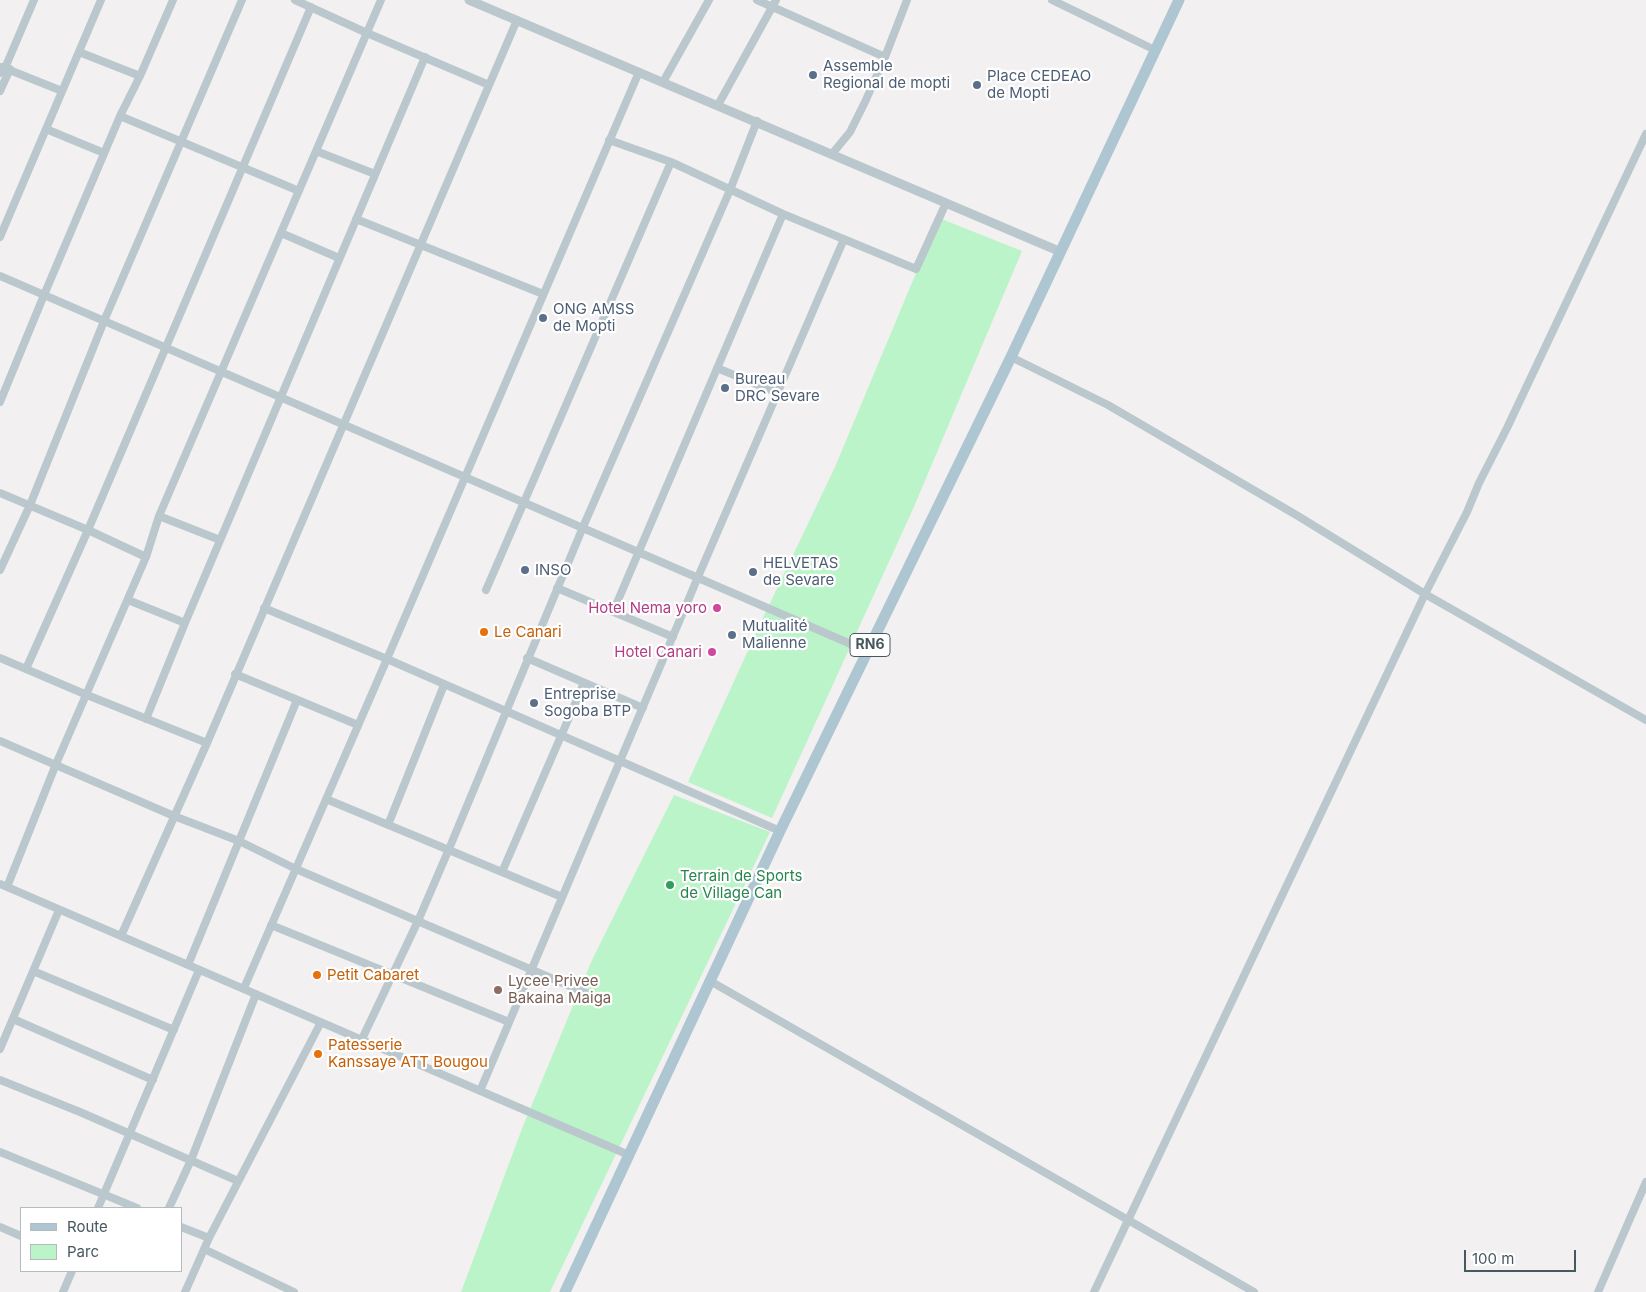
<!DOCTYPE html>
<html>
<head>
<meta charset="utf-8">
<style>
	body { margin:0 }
	#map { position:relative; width:1646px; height:1292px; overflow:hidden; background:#f3f0f1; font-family:Inter,sans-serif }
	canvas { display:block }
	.legend { position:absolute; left:20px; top:1207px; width:162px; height:65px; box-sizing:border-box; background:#fff; border:1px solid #b5bcbf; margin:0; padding:6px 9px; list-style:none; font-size:15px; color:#465860 }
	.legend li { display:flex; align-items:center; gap:10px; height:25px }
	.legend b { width:25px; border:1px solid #b5bcbf }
	.scale { position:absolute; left:1464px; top:1250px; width:112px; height:22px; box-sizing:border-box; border:2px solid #465860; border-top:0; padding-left:6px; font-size:15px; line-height:18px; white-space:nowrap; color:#465860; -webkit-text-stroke:4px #fff; paint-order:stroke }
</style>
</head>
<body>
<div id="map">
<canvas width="1646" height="1292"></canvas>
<ul class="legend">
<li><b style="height:6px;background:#adc6d2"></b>Route</li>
<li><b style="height:14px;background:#bbf4c8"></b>Parc</li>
</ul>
<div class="scale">100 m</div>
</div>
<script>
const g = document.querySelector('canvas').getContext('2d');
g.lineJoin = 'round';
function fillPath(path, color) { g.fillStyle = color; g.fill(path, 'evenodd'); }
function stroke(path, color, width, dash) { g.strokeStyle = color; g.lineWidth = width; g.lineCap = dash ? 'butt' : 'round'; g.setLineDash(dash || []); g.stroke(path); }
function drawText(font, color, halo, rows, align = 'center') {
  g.font = font + ' Inter,sans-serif'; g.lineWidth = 4.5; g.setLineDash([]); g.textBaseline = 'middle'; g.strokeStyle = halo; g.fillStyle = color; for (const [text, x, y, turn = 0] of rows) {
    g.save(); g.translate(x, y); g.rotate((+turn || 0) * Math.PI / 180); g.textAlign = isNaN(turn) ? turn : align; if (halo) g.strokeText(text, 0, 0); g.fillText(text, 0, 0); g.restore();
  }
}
fillPath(new Path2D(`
	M939 218 1022 251 913 509 772 818 688 782 761 622 835 467Z
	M674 795 770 832 550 1292H461L523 1126 592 960Z`), '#bbf4c8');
stroke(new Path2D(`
	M295 0 367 33 489 85
	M757 0 885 57
	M1052 0 1155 50
	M79 52 140 76
	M2 67 62 91
	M0 73 5 68 34 0
	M663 82 709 0
	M0 91 10 69
	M718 105 776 0
	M120 116 299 191
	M46 129 104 153
	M609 140 671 162 783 214 916 269 946 203
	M316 151 375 174
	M832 154 850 132 865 102 885 57 907 0
	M356 219 543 294
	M281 233 339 258
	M0 237 101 0
	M0 276 867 651
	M1011 357 1108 405 1298 516 1425 594 1646 720
	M717 368 778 393
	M0 402 44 295 120 116 140 76 173 0
	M0 493 88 530 146 557
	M159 516 220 540
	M0 570 30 505 104 321 242 0
	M557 588 673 637
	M486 590 671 162
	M128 600 185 623
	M264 608 387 659 780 831
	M613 612 783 214
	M0 658 87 695 207 743
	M527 658 643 708
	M26 669 88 530 311 7
	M235 674 358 725
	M146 719 185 623 425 57
	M0 741 174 816 239 841 296 869 586 993
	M326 799 562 897
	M388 825 444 685
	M502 872 584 683
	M0 884 629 1155
	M7 887 56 764 146 557 159 516 381 0
	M271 925 509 1022
	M121 936 207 743 517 20
	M188 965 297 700
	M33 971 174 1030
	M710 981 1254 1292
	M244 988 387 659 639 72
	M13 1019 153 1080
	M362 1039 418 921 449 849 583 527 730 190 757 121
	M0 1049 59 910
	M0 1080 80 1112 238 1181
	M480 1091 698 577 844 239
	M0 1152 137 1208
	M98 1208 199 970
	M169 1208 191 1160 256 994
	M0 1227 21 1236
	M181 1227 209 1238
	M204 1249 294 1292
	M63 1292 72 1271
	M185 1292 209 1238 321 1022
	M1094 1292 1425 594 1467 512 1479 483 1507 428 1646 134
	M1598 1292 1646 1182`), '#bac8ce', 8);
stroke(new Path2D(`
	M469 0 1061 252`), '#bac8ce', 9);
stroke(new Path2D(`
	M565 1292 780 831 1011 357 1179 0`), '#adc6d2', 11);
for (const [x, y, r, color] of [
	[813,75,5,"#5c6f8a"],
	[977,85,5,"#5c6f8a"],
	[543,318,5,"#5c6f8a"],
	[725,388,5,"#5c6f8a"],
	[525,570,5,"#5c6f8a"],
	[753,572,5,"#5c6f8a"],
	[717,608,5,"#d1479c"],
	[484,632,5,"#e8710a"],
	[732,635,5,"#5c6f8a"],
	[712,652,5,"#d1479c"],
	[534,703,5,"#5c6f8a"],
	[670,885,5,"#2e9e5b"],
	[317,975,5,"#e8710a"],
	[498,990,5,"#8d6e63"],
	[318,1054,5,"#e8710a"]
]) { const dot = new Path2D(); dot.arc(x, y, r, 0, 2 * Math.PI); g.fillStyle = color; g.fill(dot); stroke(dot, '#fff', 2); }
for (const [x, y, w] of [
	[870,645,40]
]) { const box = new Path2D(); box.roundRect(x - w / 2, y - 11.5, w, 23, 4); g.fillStyle = '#fff'; g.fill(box); stroke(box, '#465860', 1); }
drawText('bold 14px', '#465860', null, [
	["RN6",870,645]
]);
drawText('15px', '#4e5e75', '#fff', [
	["Assemble",823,66],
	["Regional de mopti",823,83],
	["Place CEDEAO",987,76],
	["de Mopti",987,93],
	["ONG AMSS",553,309],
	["de Mopti",553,326],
	["Bureau",735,379],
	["DRC Sevare",735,396],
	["HELVETAS",763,563],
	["de Sevare",763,580],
	["INSO",535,570],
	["Mutualité",742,626],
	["Malienne",742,643],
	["Entreprise",544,694],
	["Sogoba BTP",544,711]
], 'left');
drawText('15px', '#b23c85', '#fff', [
	["Hotel Nema yoro",707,608],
	["Hotel Canari",702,652]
], 'right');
drawText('15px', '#c56008', '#fff', [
	["Le Canari",494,632],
	["Petit Cabaret",327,975],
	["Patesserie",328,1045],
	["Kanssaye ATT Bougou",328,1062]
], 'left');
drawText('15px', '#27864d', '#fff', [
	["Terrain de Sports",680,876],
	["de Village Can",680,893]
], 'left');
drawText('15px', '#785e54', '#fff', [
	["Lycee Privee",508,981],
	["Bakaina Maiga",508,998]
], 'left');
</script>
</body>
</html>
